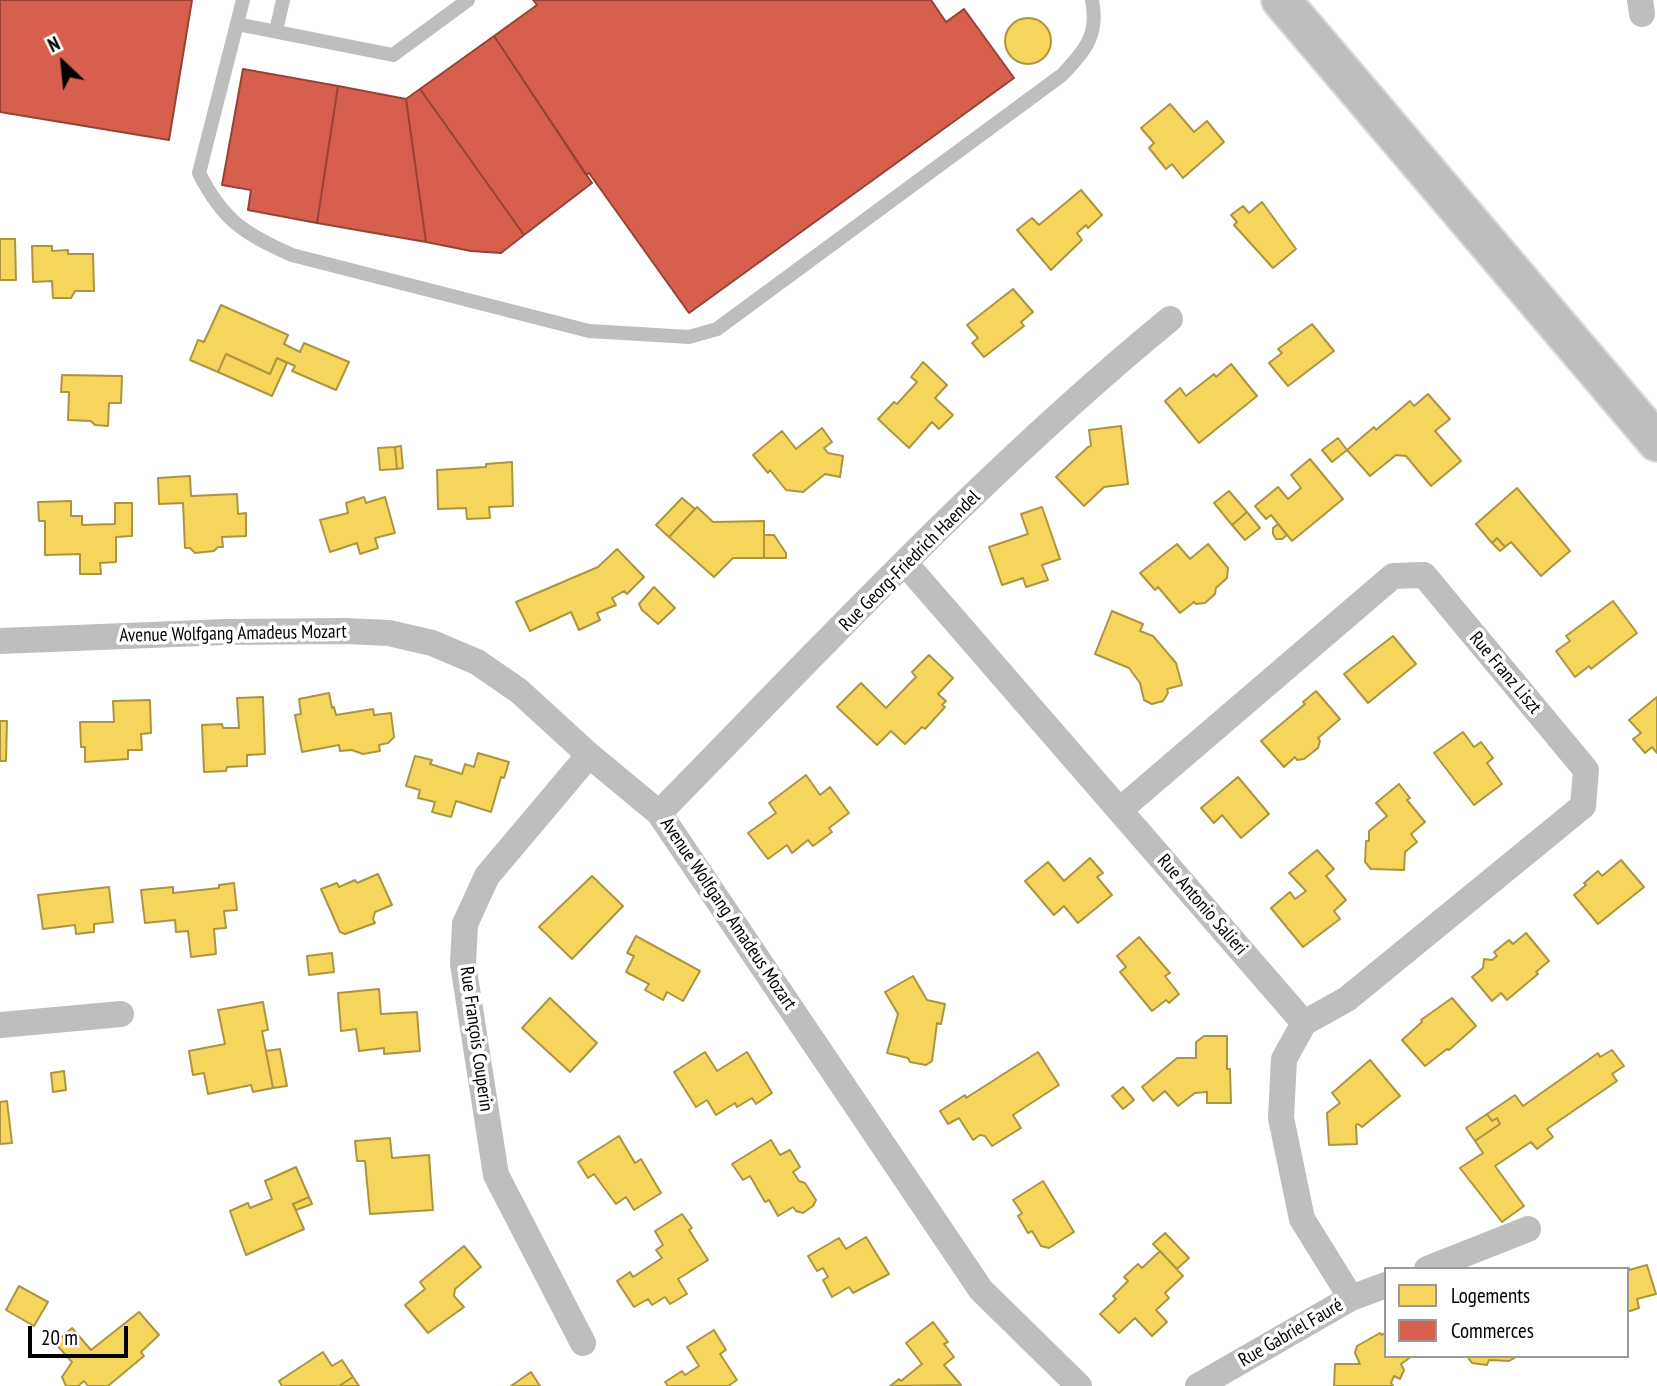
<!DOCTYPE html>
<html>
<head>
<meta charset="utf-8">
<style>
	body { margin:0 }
	#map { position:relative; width:1657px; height:1386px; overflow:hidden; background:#fff; font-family:"PT Sans Narrow",sans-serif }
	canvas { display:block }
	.legend { position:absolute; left:1384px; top:1267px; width:245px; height:91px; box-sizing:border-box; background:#fff; border:2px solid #999; margin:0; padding:9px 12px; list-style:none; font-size:21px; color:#000 }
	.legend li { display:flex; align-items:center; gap:14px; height:35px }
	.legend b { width:35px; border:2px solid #999 }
	.north { position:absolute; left:28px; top:28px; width:70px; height:70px; -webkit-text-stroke:5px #fff; paint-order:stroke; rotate:334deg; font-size:19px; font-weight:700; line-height:28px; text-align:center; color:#000 }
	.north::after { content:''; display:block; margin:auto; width:24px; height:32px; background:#000; clip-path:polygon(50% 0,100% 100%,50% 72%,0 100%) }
	.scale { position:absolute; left:28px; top:1326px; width:100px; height:32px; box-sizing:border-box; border:4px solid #000; border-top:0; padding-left:9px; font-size:21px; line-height:24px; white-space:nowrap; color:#000; -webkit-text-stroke:5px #fff; paint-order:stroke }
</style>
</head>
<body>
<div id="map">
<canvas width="1657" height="1386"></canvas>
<ul class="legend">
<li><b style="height:19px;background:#f6d55c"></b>Logements</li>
<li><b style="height:19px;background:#d6604d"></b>Commerces</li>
</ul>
<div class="north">N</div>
<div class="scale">20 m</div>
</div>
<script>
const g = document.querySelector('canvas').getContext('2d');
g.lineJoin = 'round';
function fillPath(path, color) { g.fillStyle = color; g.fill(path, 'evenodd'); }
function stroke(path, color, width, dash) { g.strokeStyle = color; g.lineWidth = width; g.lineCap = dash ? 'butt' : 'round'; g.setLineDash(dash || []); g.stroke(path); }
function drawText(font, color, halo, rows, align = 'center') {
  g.font = font + ' "PT Sans Narrow",sans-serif'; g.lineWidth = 7; g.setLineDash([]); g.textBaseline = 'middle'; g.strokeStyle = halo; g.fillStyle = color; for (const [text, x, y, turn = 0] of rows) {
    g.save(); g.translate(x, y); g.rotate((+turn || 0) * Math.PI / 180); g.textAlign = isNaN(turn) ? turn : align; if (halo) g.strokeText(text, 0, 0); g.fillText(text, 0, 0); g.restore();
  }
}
const homes = new Path2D(`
	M1005 41a23 23 0 1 1 46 0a23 23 0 1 1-46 0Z
	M1170 104 1194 132 1207 121 1224 142 1183 178 1172 164 1166 169 1149 148 1154 143 1141 128Z
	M1081 190 1102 215 1088 228 1086 225 1077 233 1082 240 1051 270 1017 230 1032 218 1039 225Z
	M1262 202 1296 249 1273 268 1234 225 1237 222 1231 215 1243 206 1249 213Z
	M0 239H15L16 280H0Z
	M32 246H52V251L68 250V254H93L94 291H75L71 298H53L52 281 33 282Z
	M1013 289 1033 312 1021 322 1024 326 984 357 972 343 978 338 967 325Z
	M221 305 288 335 284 344 300 352 304 343 349 362 336 390 292 371 295 366 277 358 270 374 226 354 218 372 190 360 198 340 204 342Z
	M1312 324 1334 351 1288 386 1269 363 1282 353 1278 349Z
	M226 354 270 374 277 358 287 363 272 396 218 372Z
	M923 362 947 385 935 398 953 415 939 429 932 422 909 448 878 419 894 402 897 404 917 382 911 377Z
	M1231 364 1257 396 1199 443 1165 401 1180 388 1186 396 1214 374 1216 377Z
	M62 375 122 376 121 403H109L108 426 95 425 91 421 68 420 69 392H61Z
	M1428 394 1450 419 1435 431 1461 461 1431 486 1406 456 1396 455 1370 476 1347 450 1374 427 1376 430 1410 401 1414 406Z
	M1121 426 1128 484 1104 487 1084 506 1056 477 1088 447 1091 446 1089 430Z
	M822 428 832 442 824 448 828 453 843 456 840 477 825 474 803 492 786 490 770 470 768 473 753 455 782 431 796 449Z
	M1338 438 1347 450 1332 462 1322 450Z
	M401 446 403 468 397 469 395 447Z
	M395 447 397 469 380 470 378 448Z
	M1310 459 1343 499 1292 541 1271 515 1266 519 1255 506 1278 487 1288 499 1301 488 1291 475Z
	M512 462 513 506 489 507 490 518 467 519 466 508 438 509 437 470 486 467V464Z
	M190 476 191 496 237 494 238 514 246 513V536L222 537 223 547H218L214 551 195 553 190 548H185L183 503 159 504 158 478Z
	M1517 488 1570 551 1541 576 1511 542 1505 547 1497 538 1492 543 1476 524Z
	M1229 491 1247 512 1232 525 1214 503Z
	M364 497 366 503 385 497 395 533 375 538 378 548 360 554 357 543 330 552 320 520 348 513 346 503Z
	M682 498 695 509 669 537 656 525Z
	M71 501V516H82V525L115 524V503H132V536L116 537V562L100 563 101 574H80V554L45 555V521H39L38 502Z
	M697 507 713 522 764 521V558H733L714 577 669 537Z
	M1042 507 1060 559 1042 565 1048 580 1026 587 1023 578 1002 585 989 547 1028 534 1021 514Z
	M1247 512 1260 528 1245 540 1232 525Z
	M1278 524 1287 535 1282 539H1276L1273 534V528Z
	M764 535H774L786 553V558H764Z
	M1497 538 1505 547 1500 551 1492 543Z
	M1177 544 1190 559 1208 544 1228 568 1227 578 1216 588 1215 594 1205 603 1196 604 1194 602 1180 613 1158 587 1155 590 1140 573Z
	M617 549 644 577 627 594 624 591 612 598 616 605 597 613 600 620 579 630 571 612 530 631 516 602 598 567Z
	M654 587 675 608 658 624 642 610 639 604Z
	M1613 601 1637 633 1591 669 1589 666 1575 677 1556 651 1570 641 1566 636Z
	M1112 611 1143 624 1140 631 1153 636 1176 663 1182 685 1167 689 1168 693 1163 701 1152 704 1144 700 1140 683 1129 668 1095 654Z
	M1393 636 1416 664 1368 703 1344 674Z
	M929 655 953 678 938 694 946 701 942 705 945 707 925 729 922 727 905 744 891 731 877 745 837 707 861 683 886 708 916 677 912 672Z
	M1316 691 1340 719 1318 738 1320 741 1318 748 1304 759 1297 760 1295 757 1284 767 1261 741 1305 704 1303 702Z
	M329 693 332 708 334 707 336 715 373 709 374 715 391 713 394 737 388 743 379 745 380 751 363 754 352 750 340 751 339 745 302 752 295 715 301 714 299 699Z
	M263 697 265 754 247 755V766L227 767 226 771 204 772 202 725 222 724 223 728H239L237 698Z
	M1657 697V753L1652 747 1645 753 1633 739 1641 733 1629 720Z
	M150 700 151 733 141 734 142 750H128V759L85 762V747H81L80 722H114L113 701Z
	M0 721H7L6 761H0Z
	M1463 732 1474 747 1481 742 1493 758 1487 763 1502 784 1474 805 1434 753Z
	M478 753 509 762 504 778 501 777 491 812 456 801 451 817 432 812 435 802 418 798 420 790 406 786 415 756 432 760 430 764 462 774 465 764 474 767Z
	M806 775 820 795 830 787 849 813 829 828 832 832 813 846 808 840 792 853 787 845 768 859 748 833 776 813 769 803Z
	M1238 777 1269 814 1241 838 1222 815 1214 823 1201 808Z
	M1399 784 1410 798 1407 800 1425 822 1411 834 1417 842 1405 852 1404 870 1371 869 1365 862 1366 841H1369V831L1387 816 1376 803Z
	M1317 850 1334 869 1326 876 1346 900 1334 911 1340 919 1303 947 1271 908 1290 892 1295 899 1306 891 1289 873Z
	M1090 858 1103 873 1097 877 1112 895 1078 923 1064 906 1054 915 1025 881 1048 862 1064 881Z
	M1621 860 1644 887 1598 924 1574 895 1586 885 1584 883 1598 871 1602 876Z
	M378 874 392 905 375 912 373 919 375 923 345 934 340 932 321 889 337 883 339 887 355 880 357 883Z
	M592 876 623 906 572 959 539 927Z
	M234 883 237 910 224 911 226 928 214 929 216 954 191 957 188 931 176 932 175 920 145 923 141 890 173 887V893L219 888V885Z
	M109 887 113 922 94 924V932L76 934 75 925 43 929 38 895Z
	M1526 933 1549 961 1536 972 1538 974 1507 1000 1501 993 1492 1001 1472 977 1483 968 1484 959 1492 960 1497 956 1494 952 1509 940 1513 944Z
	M636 936 700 971 683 1001 667 992 663 1000 645 990 649 984 626 972 634 956 627 953Z
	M1139 937 1170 973 1165 976 1179 994 1169 1003 1166 1000 1152 1011 1120 972 1126 967 1117 956Z
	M332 953 334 972 309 975 307 956Z
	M913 976 927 1000 945 1004 941 1024 937 1023 932 1061 926 1065 910 1062 908 1058 887 1053 898 1014 885 992Z
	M379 989 381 1014 417 1012 420 1051 384 1054V1048L359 1051 356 1029 341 1031 338 993Z
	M550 998 597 1043 570 1072 522 1028Z
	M1452 998 1476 1026 1449 1050 1447 1049 1425 1066 1402 1040 1422 1022 1421 1020Z
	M263 1002 268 1030 262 1031 273 1088 253 1092 251 1085 208 1094 204 1073 193 1075 189 1051 225 1044 218 1010Z
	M1204 1036H1227V1069H1230L1231 1103H1207V1092L1195 1093 1178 1106 1165 1091 1153 1101 1142 1087 1177 1058H1196V1042Z
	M280 1049 287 1086 273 1088 266 1051Z
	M1612 1050 1624 1066 1612 1074 1617 1081 1547 1129 1553 1137 1537 1149 1531 1142 1495 1166 1524 1206 1502 1222 1460 1168 1483 1153 1475 1141 1500 1124 1497 1118 1492 1121 1487 1114 1515 1095 1523 1106 1598 1053 1600 1057Z
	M705 1052 717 1071 747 1052 772 1093 756 1104 752 1098 737 1107 735 1103 716 1115 707 1100 696 1107 674 1072Z
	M1038 1052 1059 1085 1013 1115 1021 1128 992 1146 985 1136 980 1135 973 1140 959 1118 948 1124 940 1111 965 1095 966 1098Z
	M1370 1060 1400 1096 1362 1127 1358 1124 1356 1125 1357 1144 1329 1145 1327 1113 1340 1103 1332 1093Z
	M64 1071 66 1090 53 1092 51 1073Z
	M1123 1087 1134 1100 1123 1109 1112 1096Z
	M7 1101 12 1143 0 1144V1102Z
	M1487 1114 1492 1121 1497 1118 1500 1124 1475 1141 1466 1128Z
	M619 1136 635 1163 641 1159 661 1193 634 1210 626 1197 616 1204 594 1174 588 1178 578 1162Z
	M390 1138 392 1158 429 1155 433 1210 370 1214 365 1161H357L355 1141Z
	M771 1140 780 1155 790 1150 800 1167 793 1172 799 1181 805 1183 816 1200 813 1206 803 1213 796 1211 793 1207 778 1216 769 1200 765 1202 750 1176 743 1180 732 1164Z
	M296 1167 309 1197 293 1204 304 1229 246 1255 230 1211 248 1203 250 1208 272 1199 265 1181Z
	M1043 1181 1074 1232 1049 1248 1041 1246 1032 1231 1028 1233 1018 1216 1022 1213 1013 1200Z
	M309 1197 312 1204 296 1210 293 1204Z
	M682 1214 692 1228 689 1230 708 1260 678 1279 687 1294 670 1304 665 1297 652 1305 648 1299 634 1307 617 1281 630 1272 633 1277 662 1258 656 1250 663 1245 655 1231Z
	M1165 1233 1189 1258 1177 1269 1153 1244Z
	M866 1237 889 1274 853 1293 849 1287 832 1297 823 1280 828 1277 823 1268 817 1271 808 1256 839 1238 846 1249Z
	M464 1246 481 1267 455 1289 454 1296 464 1307 428 1333 405 1305 425 1289 420 1282Z
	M1160 1251 1183 1276 1165 1293 1169 1298 1156 1310 1167 1322 1152 1336 1135 1318 1119 1333 1100 1314 1116 1299 1113 1296 1128 1281 1124 1277 1138 1264 1142 1268Z
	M1647 1265 1656 1294 1637 1299 1639 1308 1627 1312V1269H1625L1629 1268V1270Z
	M19 1286 48 1302 34 1326 6 1310Z
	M139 1312 159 1335 141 1352 144 1356 108 1386H88L84 1381 78 1386H66L62 1377 72 1362 55 1343 72 1328 91 1350Z
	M933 1322 948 1342 944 1344 954 1357 944 1365 961 1385 890 1386 899 1379 901 1381 922 1364 906 1343Z
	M714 1330 726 1350 720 1354 737 1380 728 1386H668L665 1382 682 1371 685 1375 699 1366 687 1347Z
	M1386 1332V1356H1412L1401 1364 1404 1370 1400 1379 1394 1376 1391 1383 1393 1386H1334L1335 1364H1360L1355 1353 1357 1346 1380 1333 1382 1335Z
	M323 1352 332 1366 342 1360 353 1377 339 1386H282L279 1381Z
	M1467 1356H1518L1509 1361 1489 1360 1487 1365 1472 1363Z
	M531 1372 540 1386H511Z
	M353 1377 359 1386H339Z`);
fillPath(homes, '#f6d55c');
stroke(homes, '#ac9540', 2);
const shops = new Path2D(`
	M0 0H192L169 140 0 112Z
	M533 0H931L946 22 964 9 1014 78 689 313 589 173 586 175 494 36 537 5Z
	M494 36 592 183 524 235 420 89Z
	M243 69 338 86 317 223 248 210 251 190 222 185Z
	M338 86 406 99 426 242 317 223Z
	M420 89 524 235 501 253 471 251 426 242 406 99Z`);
fillPath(shops, '#d6604d');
stroke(shops, '#964336', 2);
const primary = new Path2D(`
	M1281 0 1657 442`);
stroke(primary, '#dbdbdb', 42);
stroke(new Path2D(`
	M243 0 199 173C223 221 245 234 292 255L589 331 689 337 717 329 1062 75C1085 51 1099 35 1092 0
	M237 24 393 55 468 0
	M276 31 283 0`), '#bebebe', 14);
stroke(new Path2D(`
	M1640 0 1642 14
	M905 563 1304 1023 1284 1059 1281 1118 1302 1219 1351 1298
	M0 641 225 632 345 631 389 633 432 643 477 662 519 691 589 755 659 813 981 1290 1079 1386
	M1121 809 1393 576 1424 575 1586 770 1583 806 1347 999 1304 1023
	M659 813C825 644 987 469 1170 319
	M0 1025 121 1014
	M1427 1269 1528 1229
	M583 1343 496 1175 463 964 465 924 487 876 589 755
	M1198 1386 1351 1298 1386 1285`), '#bebebe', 26);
stroke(primary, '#bebebe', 38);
drawText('19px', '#000', '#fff', [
	["Rue Georg-Friedrich Haendel",910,561,-45],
	["Avenue Wolfgang Amadeus Mozart",233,634,-1],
	["Rue Franz Liszt",1505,673,50],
	["Rue Antonio Salieri",1202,905,49],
	["Avenue Wolfgang Amadeus Mozart",728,914,56],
	["Rue François Couperin",476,1039,82],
	["Rue Gabriel Fauré",1291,1333,-30]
]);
</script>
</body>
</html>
